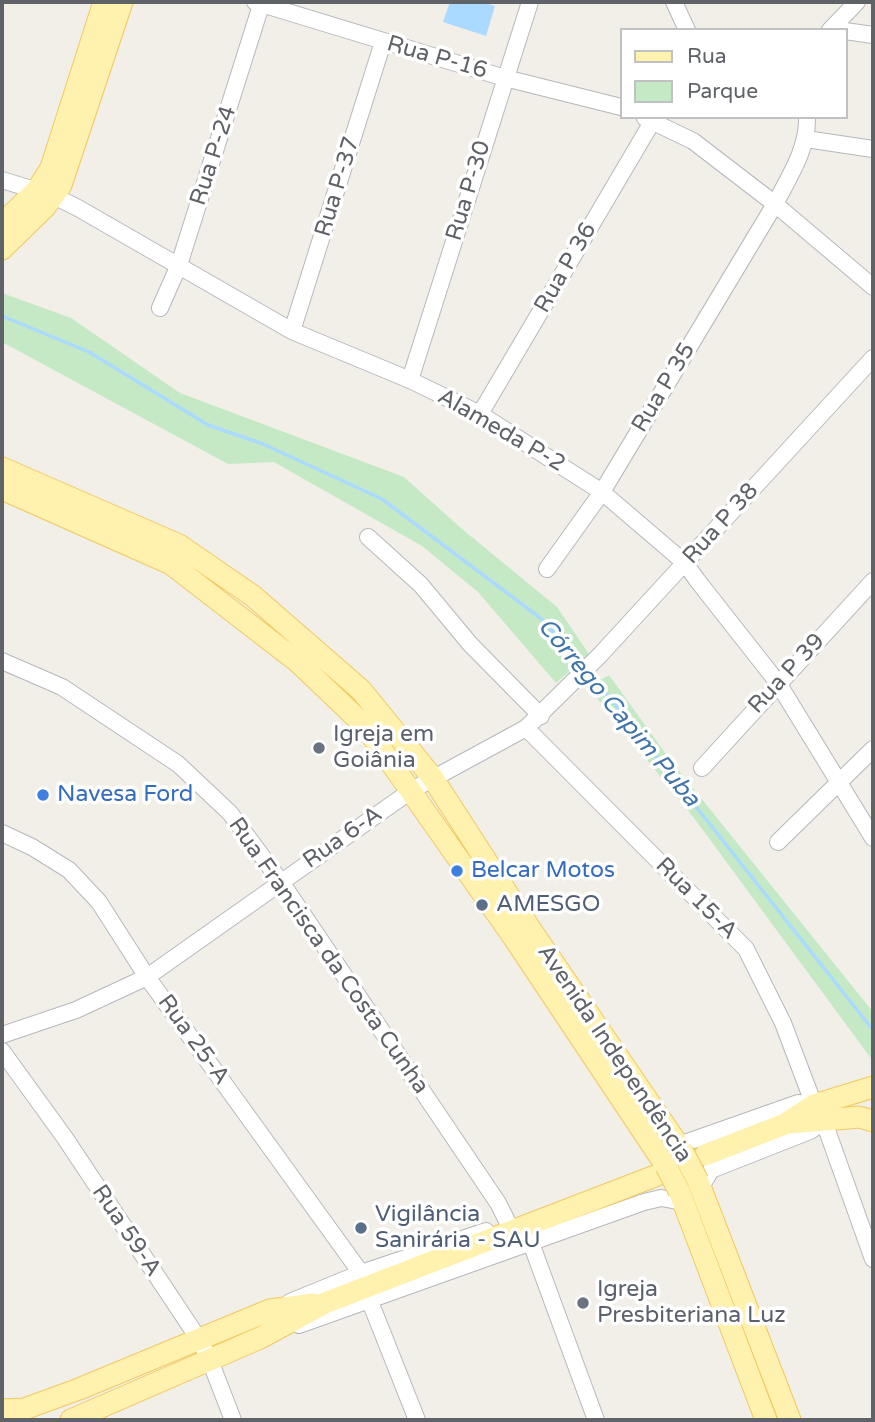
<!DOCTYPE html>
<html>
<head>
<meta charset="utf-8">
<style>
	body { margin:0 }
	#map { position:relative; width:875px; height:1422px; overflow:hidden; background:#f1efe8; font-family:"Varela Round",sans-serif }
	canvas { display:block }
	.frame { position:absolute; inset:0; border:4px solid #5f6368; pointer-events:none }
	.legend { position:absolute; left:620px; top:28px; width:228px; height:91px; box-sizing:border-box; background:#fff; border:2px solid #bfc1c3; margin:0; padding:9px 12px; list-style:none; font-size:21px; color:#5f6368 }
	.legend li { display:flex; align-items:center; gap:14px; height:35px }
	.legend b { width:35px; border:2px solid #bfc1c3 }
</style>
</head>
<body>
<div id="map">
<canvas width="875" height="1422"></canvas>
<div class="frame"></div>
<ul class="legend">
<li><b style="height:9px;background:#fff2af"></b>Rua</li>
<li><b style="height:19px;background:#c5e8c5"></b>Parque</li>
</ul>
</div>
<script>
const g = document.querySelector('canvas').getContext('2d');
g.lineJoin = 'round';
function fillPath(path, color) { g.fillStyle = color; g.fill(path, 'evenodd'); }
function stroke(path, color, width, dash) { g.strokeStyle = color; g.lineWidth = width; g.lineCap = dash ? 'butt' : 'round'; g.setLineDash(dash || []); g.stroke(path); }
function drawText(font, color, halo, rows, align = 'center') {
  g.font = font + ' "Varela Round",sans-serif'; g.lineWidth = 7; g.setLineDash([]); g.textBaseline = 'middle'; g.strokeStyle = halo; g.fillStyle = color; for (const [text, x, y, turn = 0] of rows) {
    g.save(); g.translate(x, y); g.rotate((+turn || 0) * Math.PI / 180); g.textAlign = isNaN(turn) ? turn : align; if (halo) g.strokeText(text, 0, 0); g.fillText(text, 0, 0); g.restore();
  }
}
fillPath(new Path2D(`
	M2 293 71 318 180 393 404 477 462 529 557 607 589 654 556 683 478 592 422 546 274 462 228 464 2 342Z
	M609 675 668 757 873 1012V1061L694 818 588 687Z`), '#c5e8c5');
fillPath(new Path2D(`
	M450 2H483L495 6 486 36 443 22Z`), '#aadaff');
stroke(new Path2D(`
	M2 316 89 352 208 425 263 444 382 499 539 617 582 664
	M590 673 873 1030`), '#aadaff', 3.5);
const minor = new Path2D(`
	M255 2 505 78 621 107
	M674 2 687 30
	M830 30 857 2
	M845 31 873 35
	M645 118 693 141 775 204 873 287
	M806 139 873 149
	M2 180 54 196 78 208 292 331 410 380 480 414 602 492 685 563 697 580 778 683 873 838
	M160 308 179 265 262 2
	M292 331 383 42
	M410 380 530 2
	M480 414 655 117
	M368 537 421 585 470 644 541 716
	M547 569 602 492 775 204C789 177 808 149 807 117
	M2 661 62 687 178 764 230 813 281 882 498 1203 508 1223
	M526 728 746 949 783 1023 814 1105 798 1103 679 1145
	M702 768 873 581
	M2 833 32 847 69 870 99 902 147 977 361 1273
	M778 842 873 749
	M2 1035 76 1010 147 977 412 790 526 728 600 655 873 358
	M2 1051 65 1138 198 1338 209 1358 233 1420
	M701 1187 711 1170 810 1131 824 1122 873 1259
	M531 1243 596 1420
	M369 1299 417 1420
	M290 1302 361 1273 486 1231
	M299 1325 644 1202 661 1198 683 1202`);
const major = new Path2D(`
	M2 224 37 190 51 168 104 2
	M2 249 45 207 61 185 122 2
	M2 468 179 545 253 596 361 690 432 777 529 927 683 1152
	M2 489 171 564 298 662 365 726 514 938 666 1166
	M790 1123 859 1117 873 1121
	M705 1155 785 1124 814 1105 873 1087
	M698 1181 790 1420
	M679 1191 766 1420
	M2 1410 24 1409 79 1389 270 1310 313 1304
	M71 1420 260 1338 325 1303 655 1176`);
stroke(minor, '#b5b8bc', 18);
stroke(major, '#f2c960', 23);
stroke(minor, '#fff', 16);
stroke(major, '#fff2af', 21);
const majorBridge = new Path2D(`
	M683 1152 698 1181
	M666 1166 679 1191`);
stroke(majorBridge, '#f2c960', 23, []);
stroke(majorBridge, '#fff2af', 21);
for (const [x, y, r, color] of [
	[319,748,7,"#6b7280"],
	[43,795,7,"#3f7fe0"],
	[457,871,7,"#3f7fe0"],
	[482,905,7,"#5c6f8a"],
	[361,1228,7,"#5c6f8a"],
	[583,1303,7,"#6b7280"]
]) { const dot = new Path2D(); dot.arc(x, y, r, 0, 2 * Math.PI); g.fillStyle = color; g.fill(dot); stroke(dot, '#fff', 2.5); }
drawText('23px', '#5f6368', '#fff', [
	["Rua P-16",437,58,16],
	["Rua P-24",214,156,-72],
	["Rua P-37",338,187,-73],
	["Rua P-30",469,191,-73],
	["Rua P 36",566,268,-60],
	["Rua P 35",664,388,-59],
	["Alameda P-2",501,431,30],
	["Rua P 38",721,524,-48],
	["Rua P 39",787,674,-47],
	["Rua 6-A",343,838,-35],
	["Rua 15-A",696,899,45],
	["Rua Francisca da Costa Cunha",328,956,55],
	["Rua 25-A",193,1040,54],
	["Avenida Independência",614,1054,56],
	["Rua 59-A",126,1231,56]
]);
drawText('23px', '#5b616d', '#fff', [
	["Igreja em",333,735],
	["Goiânia",333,761],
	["Igreja",597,1290],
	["Presbiteriana Luz",597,1316]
], 'left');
drawText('23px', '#366cbe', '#fff', [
	["Navesa Ford",57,795],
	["Belcar Motos",471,871]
], 'left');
drawText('23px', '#4e5e75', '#fff', [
	["AMESGO",496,905],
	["Vigilância",375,1215],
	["Sanirária - SAU",375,1241]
], 'left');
drawText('italic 24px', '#4174aa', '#fff', [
	["Córrego Capim Puba",618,713,50]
]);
</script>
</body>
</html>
